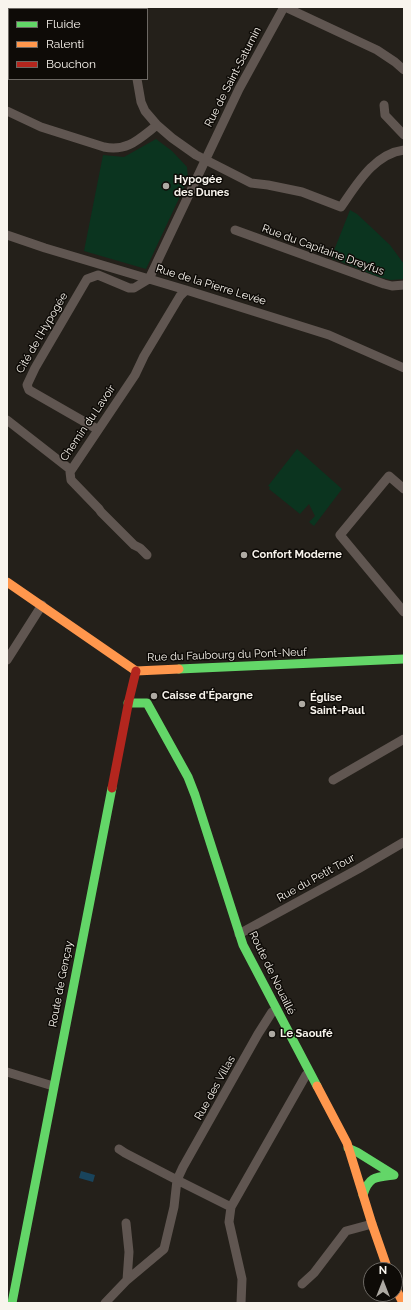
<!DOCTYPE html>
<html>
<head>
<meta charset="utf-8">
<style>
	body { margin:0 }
	#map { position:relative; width:411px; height:1310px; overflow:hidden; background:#24201a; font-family:Raleway,sans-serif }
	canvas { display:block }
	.frame { position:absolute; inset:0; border:8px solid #f8f4ed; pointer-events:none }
	.legend { position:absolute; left:8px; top:8px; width:140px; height:72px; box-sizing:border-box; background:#0e0b07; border:1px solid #6c6863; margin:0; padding:5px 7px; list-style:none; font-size:12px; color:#f8f4ed }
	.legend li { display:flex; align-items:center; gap:8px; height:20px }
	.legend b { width:20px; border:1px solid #6c6863 }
	.north { position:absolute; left:363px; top:1262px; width:40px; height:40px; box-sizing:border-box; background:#0e0b07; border:1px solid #6c6863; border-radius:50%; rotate:0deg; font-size:11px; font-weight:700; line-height:16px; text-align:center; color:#f8f4ed }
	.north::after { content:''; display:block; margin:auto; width:14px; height:18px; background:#aeaaa3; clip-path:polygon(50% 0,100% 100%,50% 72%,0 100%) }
</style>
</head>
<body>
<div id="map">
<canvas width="411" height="1310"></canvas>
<div class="frame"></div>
<ul class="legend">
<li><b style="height:5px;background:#63d668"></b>Fluide</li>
<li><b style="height:5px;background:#ff974d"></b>Ralenti</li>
<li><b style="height:5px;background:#b3261e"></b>Bouchon</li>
</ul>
<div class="north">N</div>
</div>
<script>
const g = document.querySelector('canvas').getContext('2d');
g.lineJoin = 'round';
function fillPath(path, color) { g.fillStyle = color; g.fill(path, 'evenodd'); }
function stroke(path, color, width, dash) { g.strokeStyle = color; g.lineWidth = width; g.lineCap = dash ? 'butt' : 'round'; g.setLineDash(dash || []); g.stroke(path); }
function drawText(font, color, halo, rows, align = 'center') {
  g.font = font + ' Raleway,sans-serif'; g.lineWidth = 3; g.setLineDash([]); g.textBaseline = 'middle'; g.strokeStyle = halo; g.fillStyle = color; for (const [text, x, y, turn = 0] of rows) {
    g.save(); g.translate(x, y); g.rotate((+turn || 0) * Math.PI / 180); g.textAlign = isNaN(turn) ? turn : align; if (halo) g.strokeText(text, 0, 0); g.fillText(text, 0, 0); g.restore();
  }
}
fillPath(new Path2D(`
	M156 139 172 151 187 167 188 179 146 269 84 251 103 155 124 157Z
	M350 210 357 214 371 227 390 245 404 264V279L391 280 379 277 331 258Z
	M297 449 342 489 314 526 309 522 315 516 309 504 300 514 269 489 270 487 268 486Z`), '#0b341f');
fillPath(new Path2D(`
	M81 1171 95 1175 93 1182 79 1178Z`), '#19445c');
stroke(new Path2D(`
	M130 7 131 9
	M285 7 377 50 395 62 404 70
	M137 79 141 102 145 111 157 125 172 138 196 155 251 183 268 185 302 192 341 207C357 184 374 154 404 150
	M384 105 385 115 404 135
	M7 111 41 127 104 147C127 152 139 139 157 125
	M235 230 384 284 392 286 404 285
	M7 235 45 248 186 290 329 335 404 368
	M7 420 71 470
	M97 429 29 390 27 385 35 368 87 279 98 275 129 288H134L149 279 239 89 284 7
	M404 489 389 476 340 535 404 612
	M147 555 140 548 134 545 101 512 99 509 71 480 70 472 135 375 144 356 180 296 186 290
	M7 660 42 605
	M333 780 404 739
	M239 934 358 869 404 842
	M276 1010 272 1012 258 1034 183 1167 177 1180 231 1207 306 1075 309 1073
	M7 1072 53 1086
	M231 1207 229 1222 242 1279 241 1303
	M126 1223 129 1252 127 1280
	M302 1284 314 1273 346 1231 372 1224
	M105 1303 127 1280 164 1249 174 1207 177 1180 125 1153 119 1149`), '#605651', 9);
stroke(new Path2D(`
	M179 669 404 659
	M128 703H147L188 777 195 795 243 945 317 1086
	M348 1148 357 1152 394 1175C376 1177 369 1176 363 1195
	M12 1303 112 788`), '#63d668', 9);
stroke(new Path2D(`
	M7 582 136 671 179 669
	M317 1086 347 1143 372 1224 388 1270
	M395 1287 403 1303`), '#ff974d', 9);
stroke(new Path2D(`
	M112 788 129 700 136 671`), '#b3261e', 9);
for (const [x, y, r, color] of [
	[166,186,4,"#aeaaa3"],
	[244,555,4,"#aeaaa3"],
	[154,696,4,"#aeaaa3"],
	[302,704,4,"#aeaaa3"],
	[272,1034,4,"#aeaaa3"]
]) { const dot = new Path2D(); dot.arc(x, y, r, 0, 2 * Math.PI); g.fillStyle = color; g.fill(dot); stroke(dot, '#0e0b07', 1.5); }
drawText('11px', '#f8f4ed', '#0e0b07', [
	["Rue de Saint-Saturnin",233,77,-63],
	["Rue du Capitaine Dreyfus",323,250,20],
	["Rue de la Pierre Levée",211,285,17],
	["Cité de l'Hypogée",42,333,-60],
	["Chemin du Lavoir",88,423,-56],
	["Rue du Faubourg du Pont-Neuf",227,655,-2],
	["Rue du Petit Tour",316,878,-29],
	["Route de Nouaillé",272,973,64],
	["Route de Gençay",61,984,-79],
	["Rue des Villas",215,1088,-61]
]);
drawText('bold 11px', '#f8f4ed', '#0e0b07', [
	["Hypogée",174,180],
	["des Dunes",174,193],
	["Confort Moderne",252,555],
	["Caisse d'Épargne",162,696],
	["Église",310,698],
	["Saint-Paul",310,711],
	["Le Saoufé",280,1034]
], 'left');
</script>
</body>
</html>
